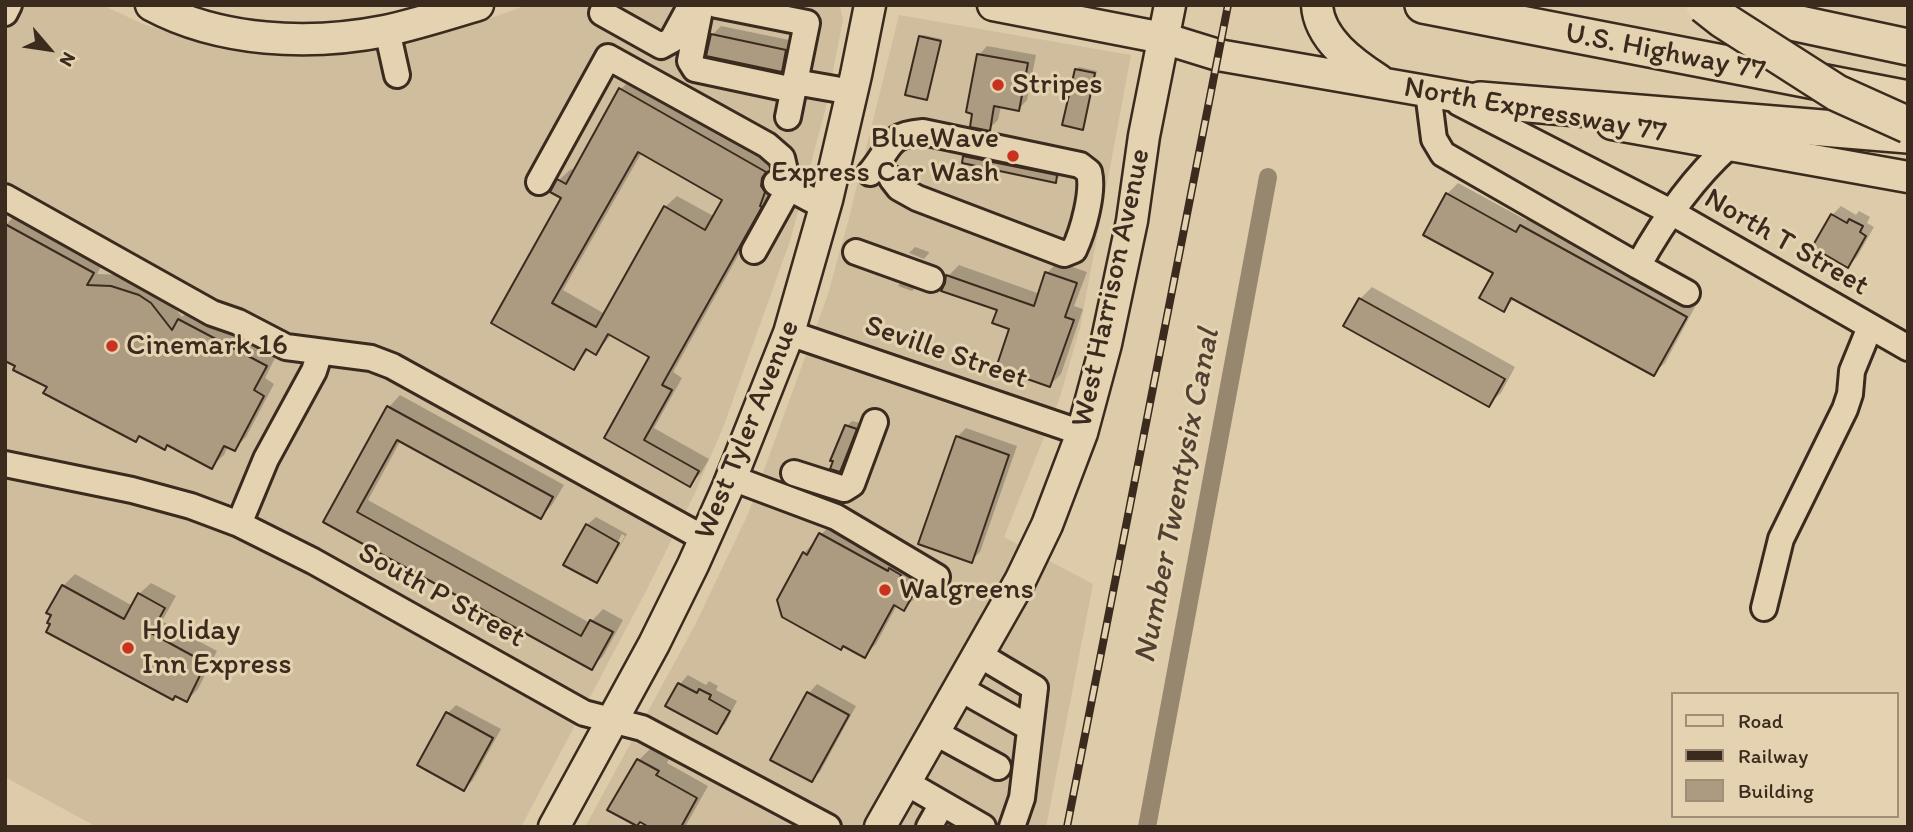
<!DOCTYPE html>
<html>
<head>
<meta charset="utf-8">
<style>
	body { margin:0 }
	#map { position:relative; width:1913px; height:832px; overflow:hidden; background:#ddcbaa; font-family:Itim,sans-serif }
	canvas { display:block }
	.frame { position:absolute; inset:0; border:7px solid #3b2a1e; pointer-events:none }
	.legend { position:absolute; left:1671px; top:692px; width:228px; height:126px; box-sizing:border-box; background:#e4d2b0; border:2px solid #a08f76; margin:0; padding:9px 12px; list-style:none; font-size:21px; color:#3b2a1e }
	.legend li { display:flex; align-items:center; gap:14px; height:35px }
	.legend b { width:35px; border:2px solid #a08f76 }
	.north { position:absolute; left:14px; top:14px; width:70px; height:70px; -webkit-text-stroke:5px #e4d2b0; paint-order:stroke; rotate:119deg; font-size:19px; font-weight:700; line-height:28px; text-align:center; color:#3b2a1e }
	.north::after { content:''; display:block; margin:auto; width:24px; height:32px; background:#3b2a1e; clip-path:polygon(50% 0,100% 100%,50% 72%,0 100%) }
</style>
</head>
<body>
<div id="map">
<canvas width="1913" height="832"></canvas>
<div class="frame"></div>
<ul class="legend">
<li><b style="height:9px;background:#e4d2b0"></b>Road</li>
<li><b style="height:9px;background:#3b2a1e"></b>Railway</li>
<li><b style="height:19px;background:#ad9b81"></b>Building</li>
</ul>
<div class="north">N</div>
</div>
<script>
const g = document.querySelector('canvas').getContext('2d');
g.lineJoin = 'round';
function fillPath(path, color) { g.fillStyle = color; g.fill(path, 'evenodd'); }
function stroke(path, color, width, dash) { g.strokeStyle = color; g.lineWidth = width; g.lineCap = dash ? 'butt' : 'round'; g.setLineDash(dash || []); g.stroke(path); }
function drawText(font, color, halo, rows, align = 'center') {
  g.font = font + ' Itim,sans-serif'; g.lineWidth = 6; g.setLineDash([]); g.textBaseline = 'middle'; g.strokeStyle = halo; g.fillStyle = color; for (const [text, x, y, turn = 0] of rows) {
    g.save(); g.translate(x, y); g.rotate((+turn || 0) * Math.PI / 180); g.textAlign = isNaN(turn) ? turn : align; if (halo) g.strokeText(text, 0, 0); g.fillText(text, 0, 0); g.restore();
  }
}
fillPath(new Path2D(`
	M5 5H102L143 24 220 49 280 56 350 53 459 29 528 5H840L843 20 825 111 790 241 724 425 695 493 643 597 521 827H97L5 777Z
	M899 15 1131 55 1080 328 1059 400 1004 537 1093 584 1046 827H585L695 625 748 514 828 294 848 222Z`), '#cfbd9e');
fillPath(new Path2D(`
	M721 26 794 41 790 62 781 70 712 35Z
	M923 35 942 39 926 98 920 37Z
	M987 46 1036 55 1027 100 1019 109 1001 106 998 120 989 129 979 55Z
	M1079 67 1097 71 1083 128 1076 70Z
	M633 77 777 160 775 180 770 194 772 195 673 372 682 378 654 428 709 459 701 473 689 485 606 437 652 356 612 334 596 353 589 349 574 368 493 322 563 197 559 180 571 169 575 171 621 89ZM642 152 725 199 715 217 677 196 665 207 605 314 563 290Z
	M974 148 1064 172 1055 181 965 157Z
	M1458 183 1526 220 1532 214 1696 305 1665 363 1653 374 1515 298 1504 309 1495 273 1447 194Z
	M1841 206 1856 215 1859 211 1870 217 1867 223 1874 227 1857 257 1848 266 1832 215Z
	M17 213 104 261 97 274 124 275 162 292 182 317 191 309 277 354 265 378 274 384 246 437 234 449 228 446 224 455 212 466 168 444 164 448 49 387 5 226Z
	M915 247 929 252V253L924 259 909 253Z
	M1058 262 1087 272 1074 306 1083 309 1061 374 1050 385 999 309 948 276 959 265 1040 294 1047 273Z
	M904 278 918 285 912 291 898 286Z
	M1372 287 1515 367 1501 393 1489 404 1360 299Z
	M400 395 564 485 552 505 541 517 401 440 368 500 590 623 603 609 623 620 603 656 591 668 325 521 389 407Z
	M852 421 861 423 846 465 840 470 847 426Z
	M966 428 1017 446 980 552 971 561 957 437Z
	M596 517 627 534 604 573 625 536 622 534 600 574H604L596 581 587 525Z
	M832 523 924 581 916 597 904 609 897 605 876 644 864 656 804 553Z
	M75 574 133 606 139 594 151 583 176 596 162 621 217 651 198 689 187 700 63 586Z
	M688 675 706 685 709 681 718 686 716 690 737 701 725 724 717 732 680 684Z
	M817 684 856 706 820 772 811 780 809 693Z
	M456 705 501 729 473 780 464 789 448 713Z
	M651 748 669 759 667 763 708 786 685 827H652L639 760Z`), '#0003');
stroke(new Path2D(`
	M1147 827 1268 177`), '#98876f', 18);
const building = new Path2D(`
	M711 34 786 50 782 72 706 56Z
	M919 36 941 41 927 100 905 95Z
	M977 54 1028 63 1019 111 994 106 990 131 970 127 972 114 966 112Z
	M1075 69 1095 73 1083 130 1062 125Z
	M619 88 766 172 762 178 761 186 765 192 760 206 762 207 662 385 672 390 644 440 699 471 690 487 604 438 649 357 608 334 596 355 586 349 574 370 491 323 561 198 550 192 557 179 566 184ZM638 152 722 200 705 230 664 206 596 327 552 303Z
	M963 156 1057 175 1056 183 962 163Z
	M1446 193 1516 232 1520 225 1687 317 1654 376 1511 298 1504 312 1479 298 1493 273 1423 235Z
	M1831 214 1847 223 1849 219 1863 226 1860 232 1866 236 1848 268 1812 247Z
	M5 224 94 273 87 285 111 286 139 295 151 303 172 330 178 319 267 366 254 390 264 396 235 451 224 446 212 469 167 445 165 450 139 436 136 442 43 393 47 387 13 370 15 366 5 361Z
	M1045 272 1077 283 1065 317 1074 320 1050 387 996 368 1009 329 992 323 997 310 941 291 945 283 946 275 1034 306Z
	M1359 298 1505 379 1489 407 1343 326Z
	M387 406 553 497 541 519 397 440 357 512 581 636 590 620 613 632 592 670 323 522Z
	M845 425 857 429 840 472 830 469 833 461H830Z
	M956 436 1009 455 972 563 918 544Z
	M586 524 619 543 597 583 563 565Z
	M819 533 888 571 889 568 901 575 900 577 906 581 903 587 914 593 904 611 894 605 865 658 843 646 841 650 782 617 777 600 803 552 807 555Z
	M62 585 124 619 138 593 165 608 151 633 206 663 187 702 175 696 173 700 46 632 50 624 47 623 51 615 46 613Z
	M678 683 697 693 699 689 711 695 709 699 730 711 717 734 665 706Z
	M807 692 849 715 812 782 770 760Z
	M446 712 493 738 464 791 417 765Z
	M637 759 659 771 656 775 697 798 681 827H649L640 822 637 826 607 810Z`);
fillPath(building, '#ad9b81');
stroke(building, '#3b2a1e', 2);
stroke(new Path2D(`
	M942 821 953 827`), '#bdab8e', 24, [24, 12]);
const minor = new Path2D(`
	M701 5 690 61 695 69 789 89 795 82
	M717 5 807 23 795 82 852 92
	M5 13 9 5
	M602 13 661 46 672 40 691 5
	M387 30 397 75
	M1428 92 1434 139 1443 154 1638 266C1663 221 1691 180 1729 146
	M1459 103 1671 212 1908 348
	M788 117 795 82
	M870 173C892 147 886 135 923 132L1080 165 1089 172C1094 192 1083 231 1074 250L1064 254 917 198 899 188 892 179
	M539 182 608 57 767 145 782 158 789 188 825 207
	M5 197 212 313 238 322 286 347 371 358 392 366 705 539
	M754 251 789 188 776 183
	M856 252 931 279
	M1638 266 1687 293
	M789 333 1082 433
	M5 464 132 490 191 506 239 524 313 561 584 713 642 728 828 827
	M794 473 844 489 852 484 875 422
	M732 478 836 517 937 577
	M239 524 266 459 314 371 320 352
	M1764 608 1781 539 1845 409 1850 394 1852 371 1870 327
	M978 654 1035 688 1022 798 1012 827
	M959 688 1030 728
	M934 732 998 767
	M905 782 983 827
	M929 827 942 804`);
const major = new Path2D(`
	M151 5C220 42 309 46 385 31 417 24 448 14 478 5
	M993 5 1163 38 1218 55 1501 104
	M1317 5C1319 39 1353 63 1379 80
	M1612 124 1908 177
	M554 827 654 644 693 565 727 489 789 333 827 200 856 75 870 5
	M880 827 1020 581 1047 525 1082 433 1106 344 1132 221 1144 136 1170 5`);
const highway = new Path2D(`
	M1423 5 1908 99
	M1711 5 1908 47
	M1480 100 1908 135`);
stroke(minor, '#3b2a1e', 30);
stroke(major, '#3b2a1e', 35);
stroke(highway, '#3b2a1e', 40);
stroke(minor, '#e4d2b0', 24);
stroke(major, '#e4d2b0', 30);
stroke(highway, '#e4d2b0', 35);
const rail = new Path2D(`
	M1067 827 1228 5`);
stroke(rail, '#3b2a1e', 8);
stroke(rail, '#e4d2b0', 5, [16]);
const highwayBridge = new Path2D(`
	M1704 5 1723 20 1837 93 1908 125`);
stroke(highwayBridge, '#3b2a1e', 40, []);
stroke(highwayBridge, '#e4d2b0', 35);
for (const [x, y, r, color] of [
	[998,85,7,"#c8321e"],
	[1013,156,7,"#c8321e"],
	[112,346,7,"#c8321e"],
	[885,590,7,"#c8321e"],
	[128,648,7,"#c8321e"]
]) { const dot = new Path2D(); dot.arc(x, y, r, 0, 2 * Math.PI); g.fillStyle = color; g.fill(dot); stroke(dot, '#e4d2b0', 2.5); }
drawText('30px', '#3b2a1e', '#e4d2b0', [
	["U.S. Highway 77",1665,53,11],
	["North Expressway 77",1535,111,10],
	["North T Street",1786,243,30],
	["West Harrison Avenue",1112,288,-78],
	["Seville Street",946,353,19],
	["West Tyler Avenue",748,430,-68],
	["South P Street",441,596,29]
]);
drawText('30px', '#3b2a1e', '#e4d2b0', [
	["Stripes",1012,85],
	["BlueWave",999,139,"right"],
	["Express Car Wash",999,173,"right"],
	["Cinemark 16",126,346],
	["Walgreens",899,590],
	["Holiday",142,631],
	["Inn Express",142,665]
], 'left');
drawText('italic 32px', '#524132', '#e4d2b0', [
	["Number Twentysix Canal",1178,496,-79]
]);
</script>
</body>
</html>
